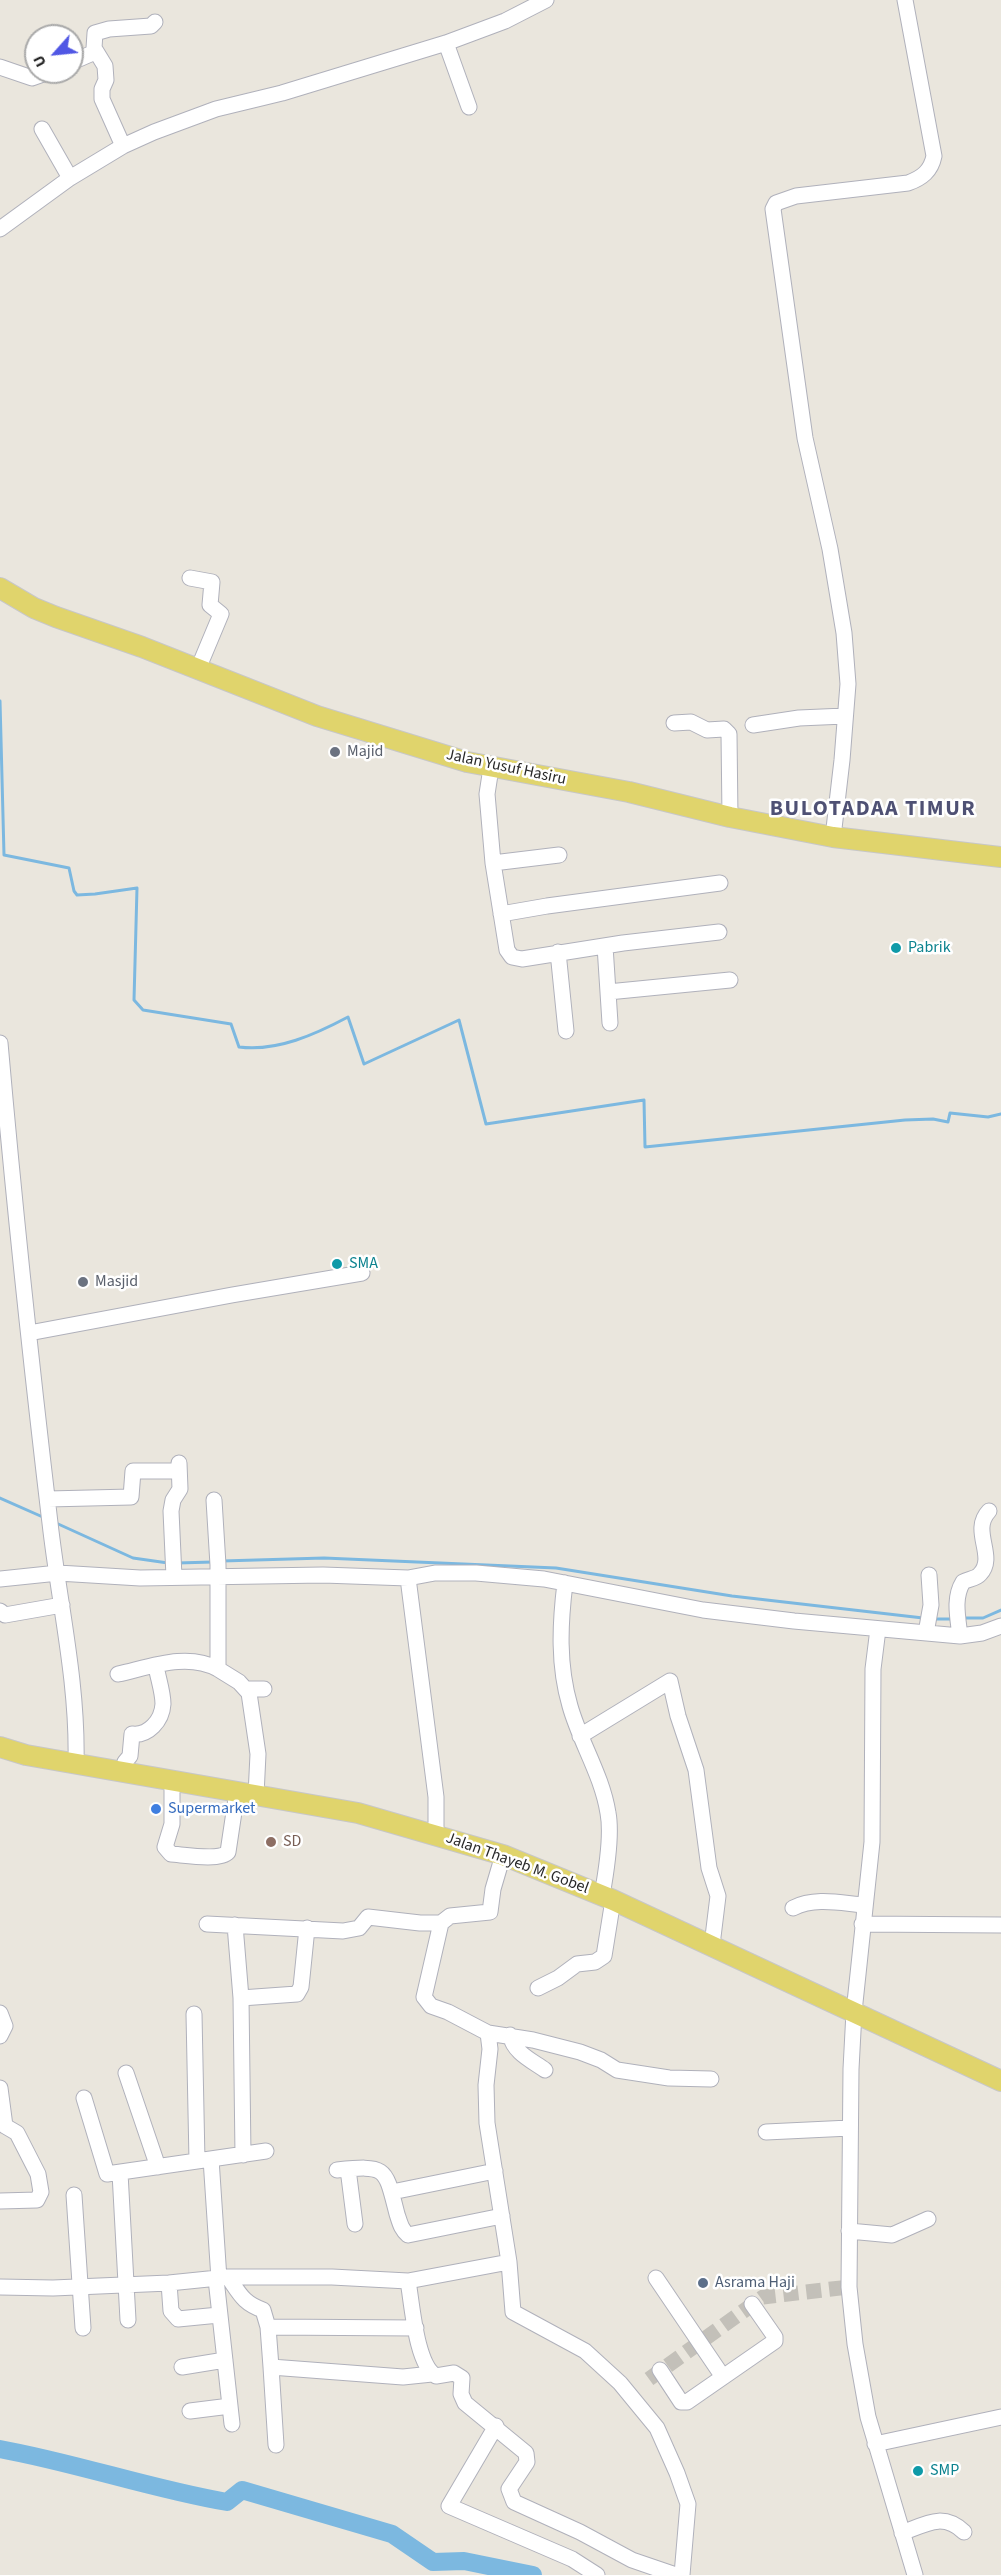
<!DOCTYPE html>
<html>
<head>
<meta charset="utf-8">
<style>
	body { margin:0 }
	#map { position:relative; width:1001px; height:2575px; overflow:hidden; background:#eae6dd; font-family:"Source Sans 3",sans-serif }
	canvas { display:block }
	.north { position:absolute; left:24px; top:24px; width:60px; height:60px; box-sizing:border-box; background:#fff; border:2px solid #a9a9a9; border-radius:50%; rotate:243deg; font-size:16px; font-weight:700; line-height:24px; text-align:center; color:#292929 }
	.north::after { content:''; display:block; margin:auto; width:21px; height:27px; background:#5057e4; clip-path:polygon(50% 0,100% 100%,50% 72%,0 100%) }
</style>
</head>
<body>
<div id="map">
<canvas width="1001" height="2575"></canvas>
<div class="north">U</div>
</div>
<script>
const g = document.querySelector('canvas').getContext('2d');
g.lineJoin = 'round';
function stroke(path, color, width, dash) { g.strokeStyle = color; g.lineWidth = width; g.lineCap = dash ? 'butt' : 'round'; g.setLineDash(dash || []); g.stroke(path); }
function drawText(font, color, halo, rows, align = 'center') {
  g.font = font + ' "Source Sans 3",sans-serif'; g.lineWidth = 5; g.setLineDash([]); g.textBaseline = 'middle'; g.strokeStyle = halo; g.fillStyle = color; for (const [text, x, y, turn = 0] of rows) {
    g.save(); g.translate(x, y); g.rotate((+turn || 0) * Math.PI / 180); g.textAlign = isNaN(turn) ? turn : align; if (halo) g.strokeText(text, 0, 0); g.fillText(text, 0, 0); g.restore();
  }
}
stroke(new Path2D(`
	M0 701 4 855 69 868 74 891 77 895 95 894 137 888 134 1000 143 1010 231 1024 239 1047C277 1052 316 1034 348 1017L364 1064 459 1020 486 1124 644 1100 645 1147 905 1120 933 1119 948 1122 950 1113 988 1117 1001 1114
	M0 1498 45 1518
	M56 1523 133 1558 168 1563
	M222 1561 324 1558 556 1568 732 1596 923 1618
	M177 1563 213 1562
	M963 1618H983L1001 1610
	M933 1619H953`), '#7cb8e0', 3);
stroke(new Path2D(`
	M0 2449C77 2463 151 2489 227 2502L242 2490 392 2534 433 2562 464 2561 533 2575`), '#7cb8e0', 18);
stroke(new Path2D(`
	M649 2379 763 2297 849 2287`), '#c3c0b9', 15, [15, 8]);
const minor = new Path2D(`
	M446 43 469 107
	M72 62 95 52
	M0 67 32 78 49 72
	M42 129 70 178
	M123 146 102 99V89L106 80 105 66 94 48 95 33 109 29 151 26 155 22
	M0 229 70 178 123 146 154 132 216 109 282 93 446 43 505 21 546 0
	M190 578 212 582 210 605 221 614 198 669
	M674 723 691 722 707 730 724 729 729 734 730 817
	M753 725 799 718 845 716
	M491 768 487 794 493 863
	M833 837 842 760 848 684 844 633 830 549 805 438 773 209 776 203 796 196 908 183C922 178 931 171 934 156L905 0
	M559 855 493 863 507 950 512 957 522 959 623 943 719 932
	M501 914 547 906 720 883
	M605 946 610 1023
	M558 952 566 1031
	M608 992 730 980
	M0 1043C14 1203 31 1363 50 1523 59 1603 78 1682 76 1763
	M29 1333 232 1295 362 1273
	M48 1499 131 1497 133 1471H179
	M214 1500 218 1565V1669L239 1682 249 1693 258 1754 256 1795
	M174 1577 171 1511 173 1500 180 1489 179 1463
	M408 1578 436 1797V1834
	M0 1579 58 1573 140 1578 323 1575 408 1578 435 1573H476L544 1579 703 1610 794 1621 960 1636 982 1633 1001 1626
	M565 1583C560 1624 558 1665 570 1706 580 1742 602 1775 608 1813 612 1834 606 1873 602 1895
	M0 1611 5 1615 62 1605
	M878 1629 873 1669 872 1842 854 2012 851 2069 849 2287 855 2344 868 2417 915 2575
	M926 1633 931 1605 929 1575
	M960 1636C958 1618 953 1598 963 1582 968 1579 976 1579 980 1574 997 1556 970 1531 989 1511
	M118 1674C150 1667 187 1652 218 1669
	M246 1689H264
	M580 1736 670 1681 678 1716 696 1770 709 1868 718 1896 712 1945
	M124 1771 125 1762 130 1756 132 1734C148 1736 162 1721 163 1704 163 1692 158 1678 156 1666
	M172 1781V1824L165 1847 171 1854C185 1855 220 1861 228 1852L237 1792
	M793 1908C815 1897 840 1903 864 1905
	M441 1923 450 1916 490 1912 493 1889 503 1855
	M207 1924 343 1931 359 1928 368 1917 420 1923H441L424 1997 431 2006 448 2012 488 2033 490 2049 486 2085 487 2123 509 2262 513 2312 585 2351 620 2383 657 2428 677 2473 688 2504 682 2575
	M862 1924 1001 1925
	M235 1925 241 1998 243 2155
	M538 1988 558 1978 577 1964 595 1962 604 1956 613 1900
	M241 1998 297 1994 301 1987 307 1928
	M0 2013 5 2026 0 2036
	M194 2014 197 2161
	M488 2033 533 2040 580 2052 601 2060 617 2070 669 2078 711 2079
	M510 2035C514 2053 531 2060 545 2070
	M126 2073 158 2167
	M0 2088 5 2126 17 2133 38 2174 41 2192 37 2200 0 2201
	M84 2098 107 2174 266 2151
	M766 2132 850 2128
	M211 2159 219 2279
	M348 2169 355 2224
	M337 2170C387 2165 385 2167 397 2214 400 2223 401 2229 408 2235L502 2216
	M120 2173 128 2320
	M392 2192 495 2171
	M74 2195 83 2328
	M849 2231 892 2235 928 2219
	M228 2277C240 2294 243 2303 263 2310L268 2327
	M656 2278 723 2377
	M216 2279 232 2424
	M408 2281 509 2262
	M169 2283 171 2311 178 2319 219 2315
	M0 2287 53 2288 169 2283 228 2277H332L408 2281C412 2303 416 2365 436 2376L454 2373 462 2378 461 2394 465 2403 526 2453 527 2462 509 2489 514 2502 580 2532 632 2560 676 2575
	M182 2367 225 2360
	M271 2367 268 2327 416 2328
	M660 2370 681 2402H687L775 2341V2337L752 2304
	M190 2411 230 2406
	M496 2426 449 2506 572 2559 597 2575
	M875 2444 1001 2417
	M276 2445 271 2367 403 2377 432 2374
	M902 2533C926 2524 943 2512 964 2532`);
const major = new Path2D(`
	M0 588 34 608 56 617 142 647 317 716 467 762 629 792 730 817 833 837 1001 857
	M0 1747 26 1755 358 1813 503 1855 613 1900 1001 2081`);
stroke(minor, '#b0b1bb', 17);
stroke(major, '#c7c7c7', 22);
stroke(minor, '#fff', 15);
stroke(major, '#e0d46c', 20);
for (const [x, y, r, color] of [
	[335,752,6,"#6b7280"],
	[896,948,6,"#0f9aa8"],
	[337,1264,6,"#0f9aa8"],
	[83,1282,6,"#6b7280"],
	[156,1809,6,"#3f7fe0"],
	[271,1842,6,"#8d6e63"],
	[703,2283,6,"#5c6f8a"],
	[918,2471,6,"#0f9aa8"]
]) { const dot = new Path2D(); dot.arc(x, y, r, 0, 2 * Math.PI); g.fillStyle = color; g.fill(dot); stroke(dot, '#fff', 2); }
drawText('16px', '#5b616d', '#fff', [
	["Majid",347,752],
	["Masjid",95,1282]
], 'left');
drawText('16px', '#292929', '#fff', [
	["Jalan Yusuf Hasiru",506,768,12],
	["Jalan Thayeb M. Gobel",517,1864,20]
]);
drawText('16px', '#0d838f', '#fff', [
	["Pabrik",908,948],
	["SMA",349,1264],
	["SMP",930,2471]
], 'left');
drawText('16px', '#366cbe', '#fff', [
	["Supermarket",168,1809]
], 'left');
drawText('16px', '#785e54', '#fff', [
	["SD",283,1842]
], 'left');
drawText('16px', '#4e5e75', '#fff', [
	["Asrama Haji",715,2283]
], 'left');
g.letterSpacing = '1.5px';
drawText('bold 22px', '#4f5174', '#fff', [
	["BULOTADAA TIMUR",873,810]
]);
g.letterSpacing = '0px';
</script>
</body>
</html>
